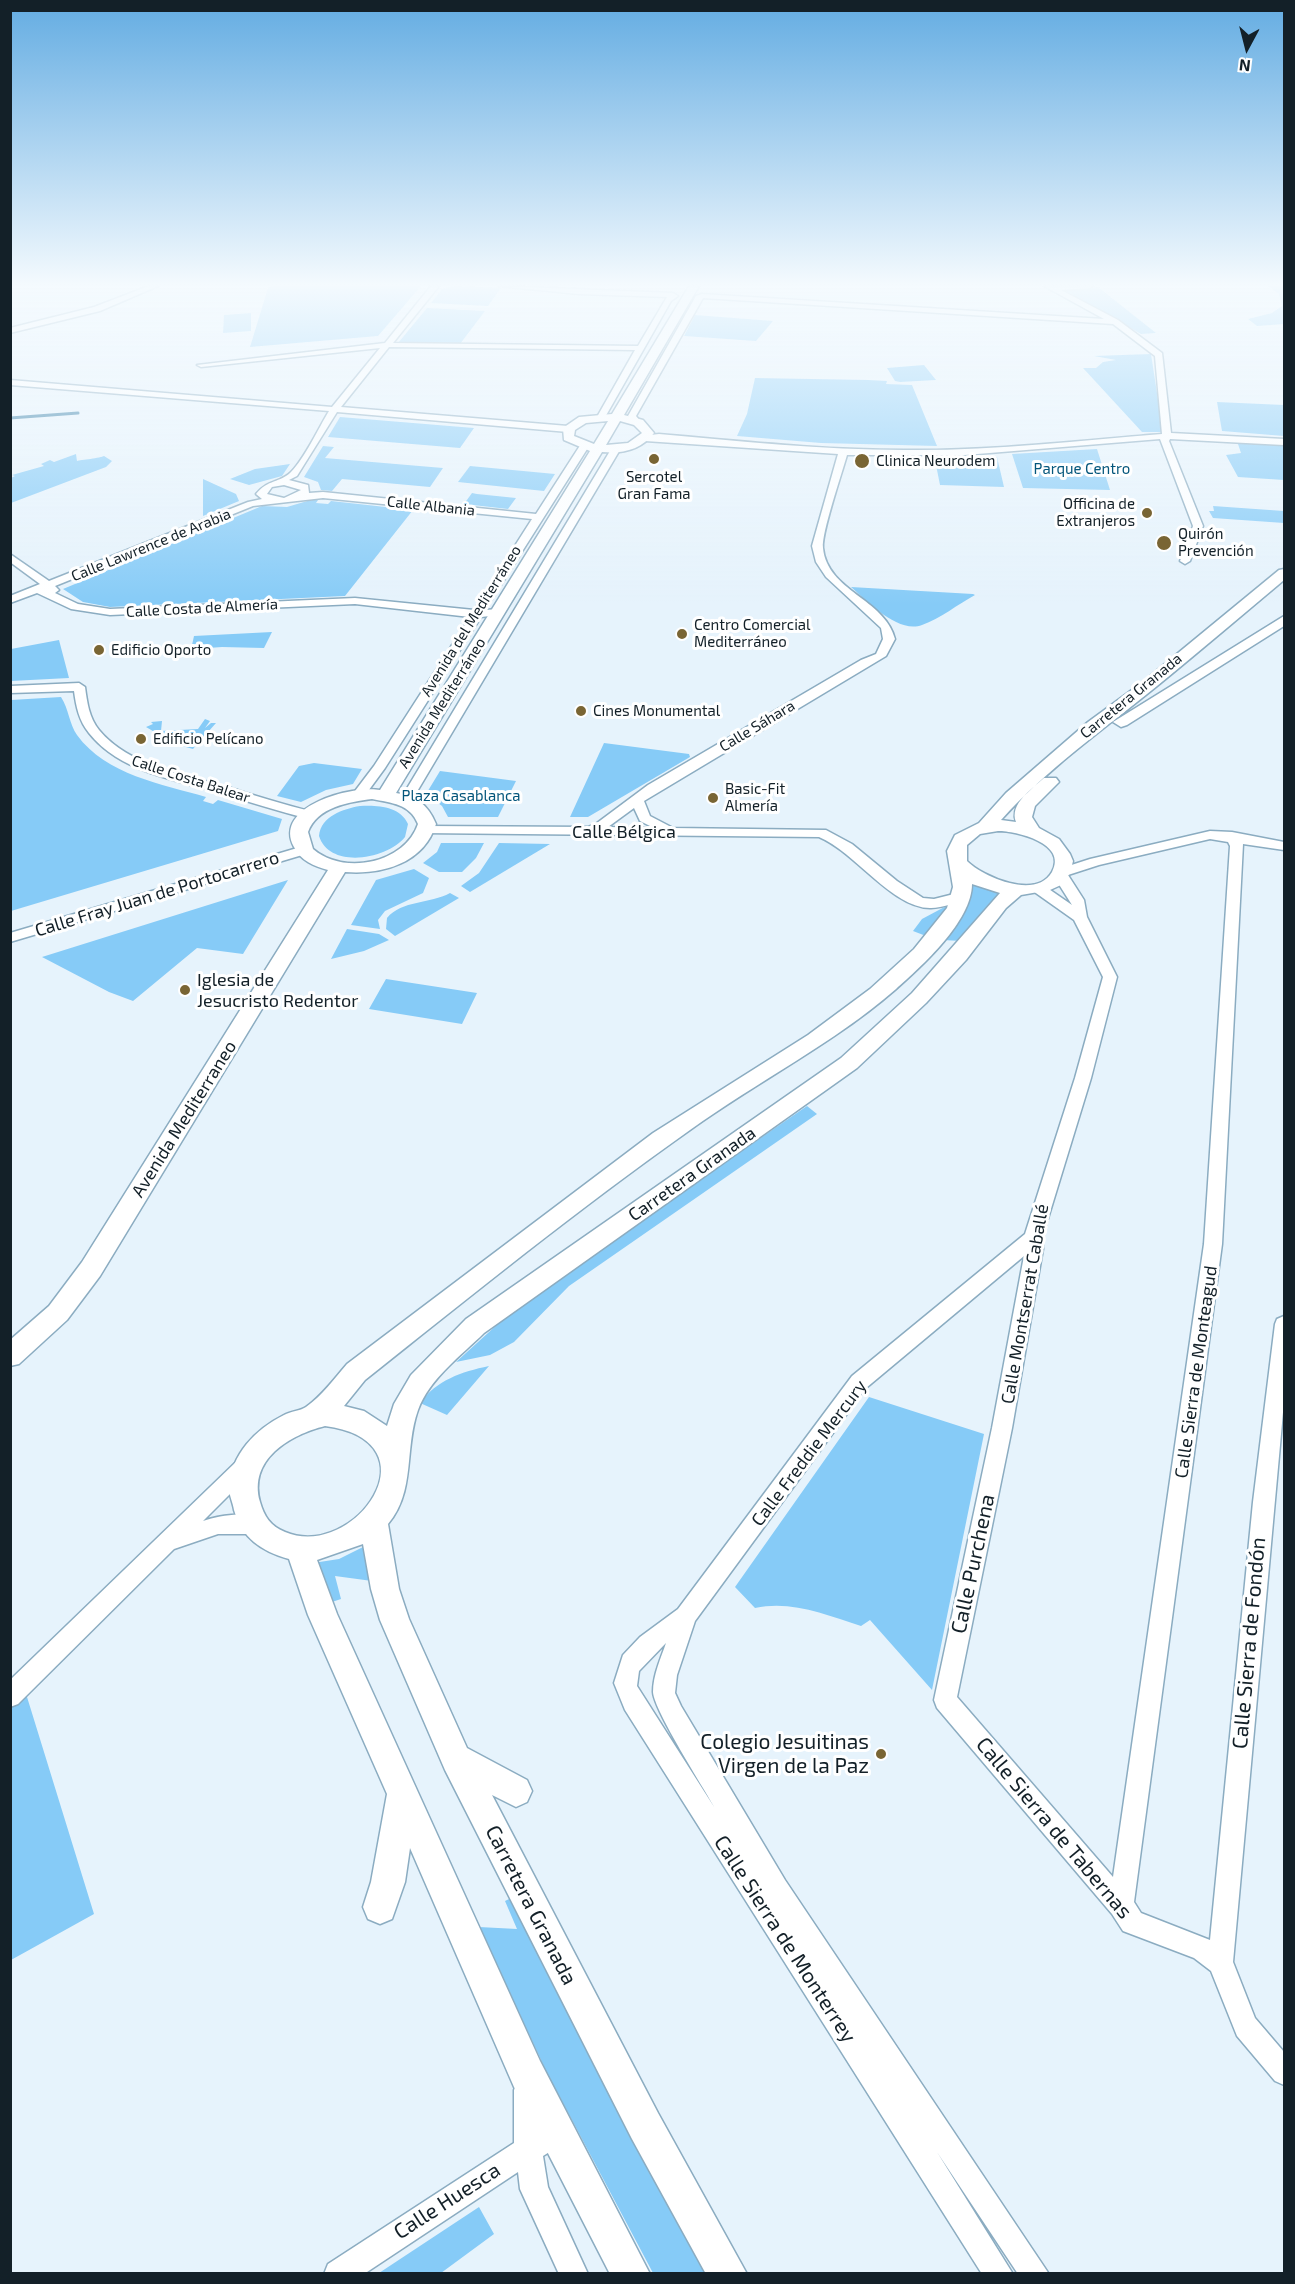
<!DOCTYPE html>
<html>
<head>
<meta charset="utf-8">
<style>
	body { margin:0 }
	#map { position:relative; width:1295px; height:2284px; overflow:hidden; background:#e6f3fc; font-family:"Exo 2",sans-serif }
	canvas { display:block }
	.frame { position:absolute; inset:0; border:12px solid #132028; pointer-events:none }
	.north { position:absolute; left:1217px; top:18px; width:60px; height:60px; -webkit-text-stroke:4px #fff; paint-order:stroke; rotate:187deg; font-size:16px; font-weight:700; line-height:24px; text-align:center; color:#132028 }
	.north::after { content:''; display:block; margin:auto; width:21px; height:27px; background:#132028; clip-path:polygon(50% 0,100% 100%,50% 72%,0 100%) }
</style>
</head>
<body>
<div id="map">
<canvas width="1295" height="2284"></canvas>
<div class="frame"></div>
<div class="north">N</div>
</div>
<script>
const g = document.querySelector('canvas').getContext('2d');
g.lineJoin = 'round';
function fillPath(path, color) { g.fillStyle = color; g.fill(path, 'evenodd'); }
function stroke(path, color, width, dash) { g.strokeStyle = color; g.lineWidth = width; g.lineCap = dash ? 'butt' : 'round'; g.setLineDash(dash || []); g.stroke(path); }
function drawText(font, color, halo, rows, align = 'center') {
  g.font = font + ' "Exo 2",sans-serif'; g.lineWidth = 6; g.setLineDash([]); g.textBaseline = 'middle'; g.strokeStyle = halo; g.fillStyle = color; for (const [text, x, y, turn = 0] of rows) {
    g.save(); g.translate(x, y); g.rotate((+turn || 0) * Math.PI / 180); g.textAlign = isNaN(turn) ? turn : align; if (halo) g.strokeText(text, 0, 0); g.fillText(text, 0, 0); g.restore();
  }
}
fillPath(new Path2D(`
	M274 286H421L378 336 250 347 268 288Z
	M455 286 501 288 488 306 431 303 442 289Z
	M1268 286H1284V324L1257 326 1248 319 1272 313 1282 306 1279 294Z
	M1098 287 1156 333 1141 334 1064 290Z
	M427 308 485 311 460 344 398 343Z
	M251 313V331L223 333 224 315Z
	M695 315 773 321 756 341 684 336Z
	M1151 354 1163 432H1142L1083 368H1096L1103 362 1116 360 1094 356Z
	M924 365 936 380 900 382 895 381 887 368Z
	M755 378 868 380 887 381 886 384 912 385 937 446 821 443 737 436 747 414Z
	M1217 402 1284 405V436L1222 431Z
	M340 417 474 428 460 448 328 437Z
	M1237 441 1284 445V480L1238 477 1226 455 1241 453Z
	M323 446 334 447 325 458 443 468 430 487 342 479 332 491 321 490 318 482 304 477Z
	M1097 449 1110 490 1023 488 1012 454Z
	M76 454 77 461C80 460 101 458 104 456L112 461 106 467 11 503V478L15 476 12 475 44 466 41 464 50 460 54 462Z
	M997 457 1004 487 940 485 935 460Z
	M290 464 282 476 249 485 230 479 255 469Z
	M470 466 555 474 544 491 458 482Z
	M203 479 236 494 239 501 203 516Z
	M472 493 477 494 516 498 508 509 464 504Z
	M314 499 318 500 316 503 328 504 331 501 413 510 345 596 110 607 83 602 63 589 262 506 287 507Z
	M1213 506 1284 511V523L1213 518 1209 511H1214Z
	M851 587 973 594 975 595C958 604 940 619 922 625 898 634 867 601 851 587Z
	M272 632 264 648 222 647 194 649 195 645H192L194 636Z
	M59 640 69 678 11 681V649Z
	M61 697C69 709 69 724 77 735 106 775 162 784 206 797L203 801 213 804 218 800 282 819 278 831 11 911V700Z
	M205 719 210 721 205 728 211 723H216L193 749 175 744 146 727 153 724 151 722 162 721 161 731 198 729Z
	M604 743 689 754 690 757 588 817H570Z
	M314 763 362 769 353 784 326 790 301 802 277 796 299 766Z
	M440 771 516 781 498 817H448L442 806 426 794Z
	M360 806C377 805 400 806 408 824L405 837C388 859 330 870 319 836 321 816 343 809 360 806Z
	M441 843H484L476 858 462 872H439L423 863 437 852Z
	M499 843 550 844 470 892 461 886 479 873Z
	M414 869 429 878 423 893 385 911 378 920 380 929 351 925 376 880Z
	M288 880 243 954 197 948 133 1001 109 992 42 957Z
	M973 882 1001 893 962 941 942 940 966 907Z
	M450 893 459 898 395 936 386 929 387 918C402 900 430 904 450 893Z
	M952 903 926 936 913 931 922 919Z
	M347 929 379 934 389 940 364 951 331 959Z
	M386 979 477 993 462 1024 369 1009Z
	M807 1106 817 1114 569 1286 514 1342 490 1355 456 1362 521 1303Z
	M489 1366 447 1415 420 1403C437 1380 461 1372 489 1366Z
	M869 1397 984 1434 932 1690 870 1620 861 1626C826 1615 792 1600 755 1608L735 1587Z
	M365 1546 372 1581 335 1576 341 1599 332 1602 313 1563 339 1559Z
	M23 1684 94 1914 11 1960 10 1696Z
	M511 1898 714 2273H653L547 2073 479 1927 517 1929 505 1901Z
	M479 2207 494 2234 441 2273H379Z`), '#86cbf7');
stroke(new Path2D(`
	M10 418 78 413`), '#307aa4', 3);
const minor = new Path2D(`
	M149 286H158L100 311 10 333V328L94 307Z
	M431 286H439L393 343 638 346 667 297 578 294 499 286 673 293 678 296 671 301 604 419 597 417 635 350 389 347 341 407 568 426 572 429 568 432 337 412 297 476 289 480 308 485 309 493 323 492 536 514 581 444 589 446 485 610 499 609 504 612 499 615 481 617 385 768 363 798 358 799 352 795 374 766 470 617 355 604 110 615 71 609 37 593 10 603V596L40 584 10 562V554L49 581 248 502 262 499 256 494C268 479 280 483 291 472 305 458 318 429 329 411L10 385V380L332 407 380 348 201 367 197 365 385 343ZM284 485 301 490 284 498 267 494 272 487ZM323 498 532 519 474 610 355 598 110 609 78 604 55 593 59 590 55 586 253 506Z
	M1044 286H1093L1090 288 1061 290 1118 320 1162 353 1171 433 1284 439V445L1170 439 1169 441 1203 526 1190 561 1185 564 1180 561 1193 526 1160 439 965 455H847C842 473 821 534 823 548 827 591 885 599 895 639L886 656 644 801 650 816 673 828 826 830 852 844 897 881 923 898 934 899 962 892 969 896 967 899C956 902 943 908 931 908 893 909 855 852 819 837L422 833V827L427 826 588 827 597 823 648 785 861 660 876 654 883 639 881 628 826 577 816 562 812 546 838 454 645 441 642 440V436L659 434C740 441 822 450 904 450 990 451 1076 441 1162 434L1155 356 1113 324 703 298 636 416 640 421 633 423 628 416 696 296 702 294 1104 319ZM634 808 640 821 654 828 608 827Z
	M613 446 621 448 412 800 411 803H401L400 800Z
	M79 683 85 687C87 702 89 718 99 730 129 766 182 774 224 786 254 795 284 805 314 812L316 815 309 819C278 811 247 801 216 792 172 779 119 771 89 733 79 721 76 706 74 691L10 693V686Z
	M1210 831 1232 832 1284 842V850L1243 844 1222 1244 1134 1902 1141 1913 1210 1940 1253 1502 1275 1324 1277 1319 1284 1316V1401L1233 1962 1255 2018 1284 2052V2085L1275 2081 1237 2036 1211 1971 1194 1958 1123 1931 1112 1914 937 1708 934 1700 992 1428 1024 1256 866 1388 695 1621 677 1675 675 1693 681 1706 785 1880 1049 2274H1018L937 2152 1013 2274H982L625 1710 614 1683 623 1655 640 1637 678 1609 852 1376 1025 1234 1075 1078 1103 977 1074 920 1033 891V885H1043L1072 905 1053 875 1056 870 1090 859ZM1210 839 1228 842 1230 846 1204 1244 1113 1877 957 1697 1012 1428 1043 1249 1042 1238 1091 1078 1117 977 1087 917 1084 900 1068 875 1099 865ZM666 1643C661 1658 653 1675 653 1692 654 1711 704 1788 716 1810L637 1686 639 1671Z
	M304 846 311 850 309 853 10 942V933Z
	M245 1457 252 1460 255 1466 252 1472 203 1521C220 1515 243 1512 260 1518L263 1525 260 1532 253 1534H218L174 1549 18 1704 10 1707V1680L238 1460Z
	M527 2077 536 2081 540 2090 539 2127 557 2118 567 2121 570 2131 567 2141 543 2156 548 2187 588 2274H559L520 2189 518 2172 364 2274H324L328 2264 514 2143V2090L518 2081Z`);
const major = new Path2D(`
	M689 286H699L624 415 643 420 654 433C641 450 622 454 602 452L396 793C417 796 428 805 436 824 424 863 383 875 345 872L100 1276 67 1320 19 1364 10 1366V1340L49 1306 82 1262 328 870C314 866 301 861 294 847 272 806 353 785 380 790L590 451 564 440 563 428 579 417 612 414ZM608 421 594 444 574 436 575 430 586 423ZM620 421 634 425 642 433 628 443 606 445ZM372 799C392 803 410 804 418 824 405 863 344 876 313 849L308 832C317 807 349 802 372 799Z
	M1284 569V580C1242 615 1200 651 1157 686 1104 729 1047 769 1001 820L1016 822C1009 804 1032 789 1044 778H1056L1059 782 1035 806 1032 817 1039 828 1059 839 1070 854 1073 861 1070 873 1061 885 1050 890 1021 895 1006 908 966 960 926 1003 857 1068 484 1333C462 1355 429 1379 418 1410 404 1448 416 1491 388 1524L399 1589 409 1619 467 1748 527 1780 532 1791 527 1802 516 1807 492 1795 658 2113 747 2274H706L632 2139 445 1770 380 1620 371 1589 363 1544 317 1560 337 1614 540 2061 650 2274H610L514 2087 410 1848 405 1882 392 1919 380 1924 368 1919 363 1907 371 1882 387 1794 308 1615 289 1559C261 1551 242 1538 234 1510 233 1503 229 1495 229 1488 231 1454 256 1429 284 1415 291 1411 300 1411 306 1407 322 1396 334 1379 347 1364L653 1133 808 1035 870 989 914 949 947 908 953 887 947 851 955 835 979 823 1006 793 1088 722 1144 681 1279 570ZM998 831C1016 831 1068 843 1052 872 1036 900 983 877 967 861V845L980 834ZM972 884 1000 893 912 993 841 1058 466 1319 411 1375 394 1404 387 1426 364 1411 344 1406 365 1380C472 1295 578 1209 690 1130 758 1081 833 1044 896 989 922 966 972 921 972 884ZM325 1426C439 1441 355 1561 285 1532 270 1526 264 1516 260 1502 248 1459 290 1435 325 1426Z
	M1284 616V626L1127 725 1121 727 1113 722Z`);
stroke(minor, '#8bacc1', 3);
stroke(major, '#8bacc1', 3);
fillPath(minor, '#fff');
fillPath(major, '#fff');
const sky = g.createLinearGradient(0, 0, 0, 605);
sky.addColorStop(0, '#63ace2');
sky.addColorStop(0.47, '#f4fafe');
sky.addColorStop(1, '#f4fafe00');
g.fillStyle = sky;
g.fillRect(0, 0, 1295, 605);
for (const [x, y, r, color] of [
	[654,459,6,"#796534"],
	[862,461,8,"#796534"],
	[1147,513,6,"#796534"],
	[1164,543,8,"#796534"],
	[682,634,6,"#796534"],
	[99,650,6,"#796534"],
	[581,711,6,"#796534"],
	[141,739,6,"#796534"],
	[713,798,6,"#796534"],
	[185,990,6,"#796534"],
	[881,1754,6,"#796534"]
]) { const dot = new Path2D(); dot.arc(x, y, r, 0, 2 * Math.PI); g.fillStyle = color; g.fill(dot); stroke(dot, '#fff', 2); }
drawText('15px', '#132028', '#fff', [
	["Clinica Neurodem",876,461],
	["Sercotel",654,477,"center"],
	["Gran Fama",654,494,"center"],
	["Officina de",1135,504,"right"],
	["Extranjeros",1135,521,"right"],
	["Quirón",1178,534],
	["Prevención",1178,551],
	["Centro Comercial",694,625],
	["Mediterráneo",694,642],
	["Edificio Oporto",111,650],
	["Cines Monumental",593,711],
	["Edificio Pelícano",153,739],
	["Basic-Fit",725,789],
	["Almería",725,806]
], 'left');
drawText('15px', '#04567b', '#fff', [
	["Parque Centro",1082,469],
	["Plaza Casablanca",461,796]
]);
drawText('15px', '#132028', '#fff', [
	["Calle Albania",431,506,6],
	["Calle Lawrence de Arabia",151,545,-22],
	["Calle Costa de Almería",202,608,-3],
	["Avenida del Mediterráneo",471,621,-58],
	["Carretera Granada",1131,696,-39],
	["Avenida Mediterráneo",442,703,-58],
	["Calle Sáhara",757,726,-31],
	["Calle Costa Balear",191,779,18]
]);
drawText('18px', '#132028', '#fff', [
	["Calle Bélgica",624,832],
	["Calle Fray Juan de Portocarrero",157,894,-17],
	["Avenida Mediterraneo",184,1119,-58],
	["Carretera Granada",692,1174,-35],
	["Calle Montserrat Caballé",1025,1304,-80],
	["Calle Sierra de Monteagud",1196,1372,-82],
	["Calle Freddie Mercury",809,1453,-53]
]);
drawText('18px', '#132028', '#fff', [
	["Iglesia de",197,980],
	["Jesucristo Redentor",197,1001]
], 'left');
drawText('21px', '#132028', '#fff', [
	["Calle Purchena",973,1564,-78],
	["Calle Sierra de Fondón",1249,1643,-85],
	["Calle Sierra de Tabernas",1054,1828,50],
	["Carretera Granada",531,1905,63],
	["Calle Sierra de Monterrey",785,1939,57],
	["Calle Huesca",447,2201,-33]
]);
drawText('21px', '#132028', '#fff', [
	["Colegio Jesuitinas",869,1742],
	["Virgen de la Paz",869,1766]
], 'right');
</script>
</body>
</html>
